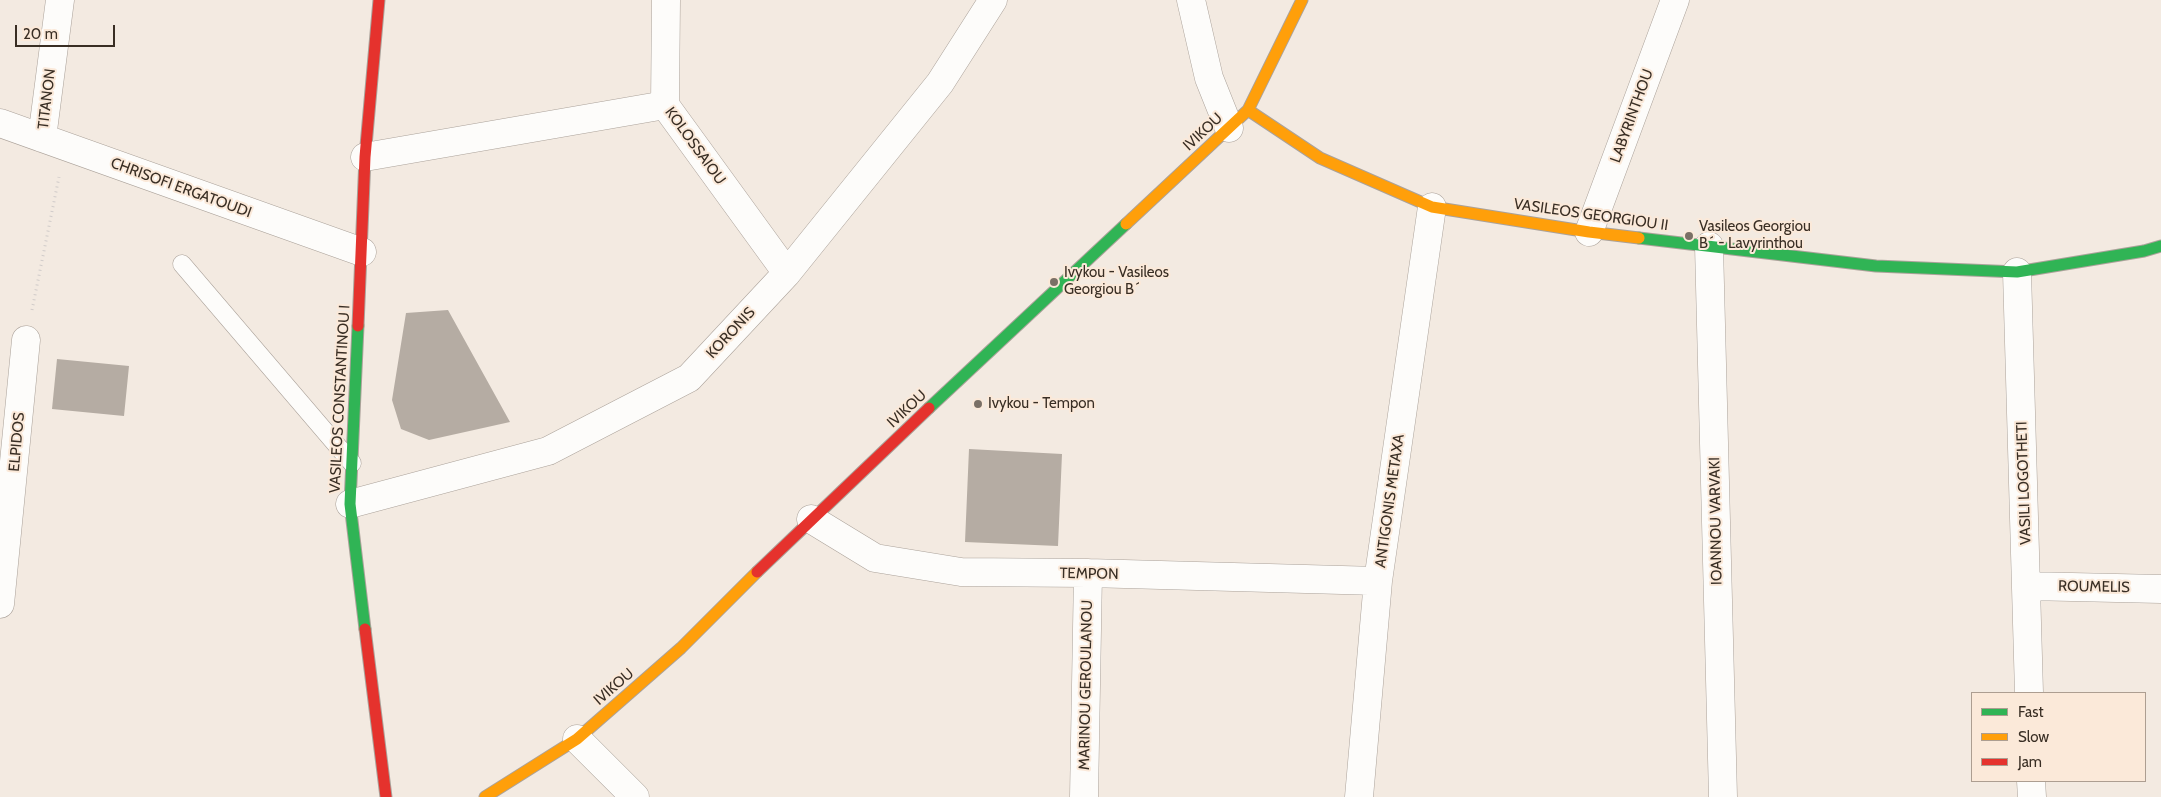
<!DOCTYPE html>
<html>
<head>
<meta charset="utf-8">
<style>
	body { margin:0 }
	#map { position:relative; width:2161px; height:797px; overflow:hidden; background:#f3eae1; font-family:Cabin,sans-serif }
	canvas { display:block }
	.legend { position:absolute; left:1971px; top:692px; width:175px; height:90px; box-sizing:border-box; background:#fbe9d9; border:1px solid #ad9e91; margin:0; padding:6px 9px; list-style:none; font-size:15px; color:#392e24 }
	.legend li { display:flex; align-items:center; gap:10px; height:25px }
	.legend b { width:25px; border:1px solid #ad9e91 }
	.scale { position:absolute; left:15px; top:25px; width:100px; height:22px; box-sizing:border-box; border:2px solid #392e24; border-top:0; padding-left:6px; font-size:15px; line-height:18px; white-space:nowrap; color:#392e24; -webkit-text-stroke:4px #fbe9d9; paint-order:stroke }
</style>
</head>
<body>
<div id="map">
<canvas width="2161" height="797"></canvas>
<ul class="legend">
<li><b style="height:6px;background:#30b455"></b>Fast</li>
<li><b style="height:6px;background:#ff9f0a"></b>Slow</li>
<li><b style="height:6px;background:#e5322d"></b>Jam</li>
</ul>
<div class="scale">20 m</div>
</div>
<script>
const g = document.querySelector('canvas').getContext('2d');
g.lineJoin = 'round';
function fillPath(path, color) { g.fillStyle = color; g.fill(path, 'evenodd'); }
function stroke(path, color, width, dash) { g.strokeStyle = color; g.lineWidth = width; g.lineCap = dash ? 'butt' : 'round'; g.setLineDash(dash || []); g.stroke(path); }
function drawText(font, color, halo, rows, align = 'center') {
  g.font = font + ' Cabin,sans-serif'; g.lineWidth = 4; g.setLineDash([]); g.textBaseline = 'middle'; g.strokeStyle = halo; g.fillStyle = color; for (const [text, x, y, turn = 0] of rows) {
    g.save(); g.translate(x, y); g.rotate((+turn || 0) * Math.PI / 180); g.textAlign = isNaN(turn) ? turn : align; if (halo) g.strokeText(text, 0, 0); g.fillText(text, 0, 0); g.restore();
  }
}
fillPath(new Path2D(`
	M448 310 510 422 429 440 401 429 392 400 406 313Z
	M57 359 129 366 124 416 52 409Z
	M969 449 1062 454 1058 546 965 542Z`), '#b5aca3');
const lane = new Path2D(`
	M182 264 352 463`);
const street = new Path2D(`
	M666 0 665 105 787 273
	M1191 0 1209 78 1229 128
	M0 123 362 252
	M42 138 60 0
	M365 157 665 105
	M1589 232 1675 0
	M1709 246 1723 797
	M2017 272 2029 693
	M350 504 548 451 689 378 787 273 940 83 993 0
	M811 519 875 558 961 572 1088 573 1378 581
	M2027 586 2161 589
	M0 604 26 340
	M577 739 635 797
	M2031 781 2032 797
	M1084 797 1088 573
	M1359 797 1378 581 1432 207`);
const fast = new Path2D(`
	M1639 238 1876 266 2017 272 2144 251 2161 246
	M358 326 350 504 365 629
	M929 408 1126 224`);
const slow = new Path2D(`
	M1248 110 1320 158 1432 207 1589 232 1639 238
	M1126 224 1248 110 1302 0
	M485 797 577 739 681 648 757 572`);
const jam = new Path2D(`
	M358 326 365 157 379 0
	M757 572 929 408
	M365 629 386 797`);
stroke(lane, '#aba29a', 19);
stroke(street, '#aba29a', 29);
stroke(fast, '#aba29a', 13);
stroke(slow, '#aba29a', 13);
stroke(jam, '#aba29a', 13);
stroke(new Path2D(`
	M32 310 59 177`), '#d1ccca', 3, [1, 4]);
stroke(lane, '#fdfcfa', 18);
stroke(street, '#fdfcfa', 28);
stroke(fast, '#30b455', 11);
stroke(slow, '#ff9f0a', 11);
stroke(jam, '#e5322d', 11);
for (const [x, y, r, color] of [
	[1689,236,5,"#7a7066"],
	[1054,282,5,"#7a7066"],
	[978,404,5,"#7a7066"]
]) { const dot = new Path2D(); dot.arc(x, y, r, 0, 2 * Math.PI); g.fillStyle = color; g.fill(dot); stroke(dot, '#fbe9d9', 2); }
drawText('15px', '#392e24', '#fbe9d9', [
	["TITANON",47,99,-83],
	["LABYRINTHOU",1632,116,-70],
	["IVIKOU",1203,132,-43],
	["KOLOSSAIOU",695,146,54],
	["CHRISOFI ERGATOUDI",181,188,20],
	["VASILEOS GEORGIOU II",1591,215,8],
	["KORONIS",731,333,-47],
	["VASILEOS CONSTANTINOU I",340,399,-87],
	["IVIKOU",907,409,-43],
	["ELPIDOS",17,442,-85],
	["VASILI LOGOTHETI",2024,483,-92],
	["ANTIGONIS METAXA",1390,501,-82],
	["IOANNOU VARVAKI",1716,521,-91],
	["TEMPON",1089,574,1],
	["ROUMELIS",2094,587,1],
	["MARINOU GEROULANOU",1086,685,-89],
	["IVIKOU",614,687,-41]
]);
drawText('15px', '#392e24', '#fbe9d9', [
	["Vasileos Georgiou",1699,227],
	["B´ - Lavyrinthou",1699,244],
	["Ivykou - Vasileos",1064,273],
	["Georgiou B´",1064,290],
	["Ivykou - Tempon",988,404]
], 'left');
</script>
</body>
</html>
